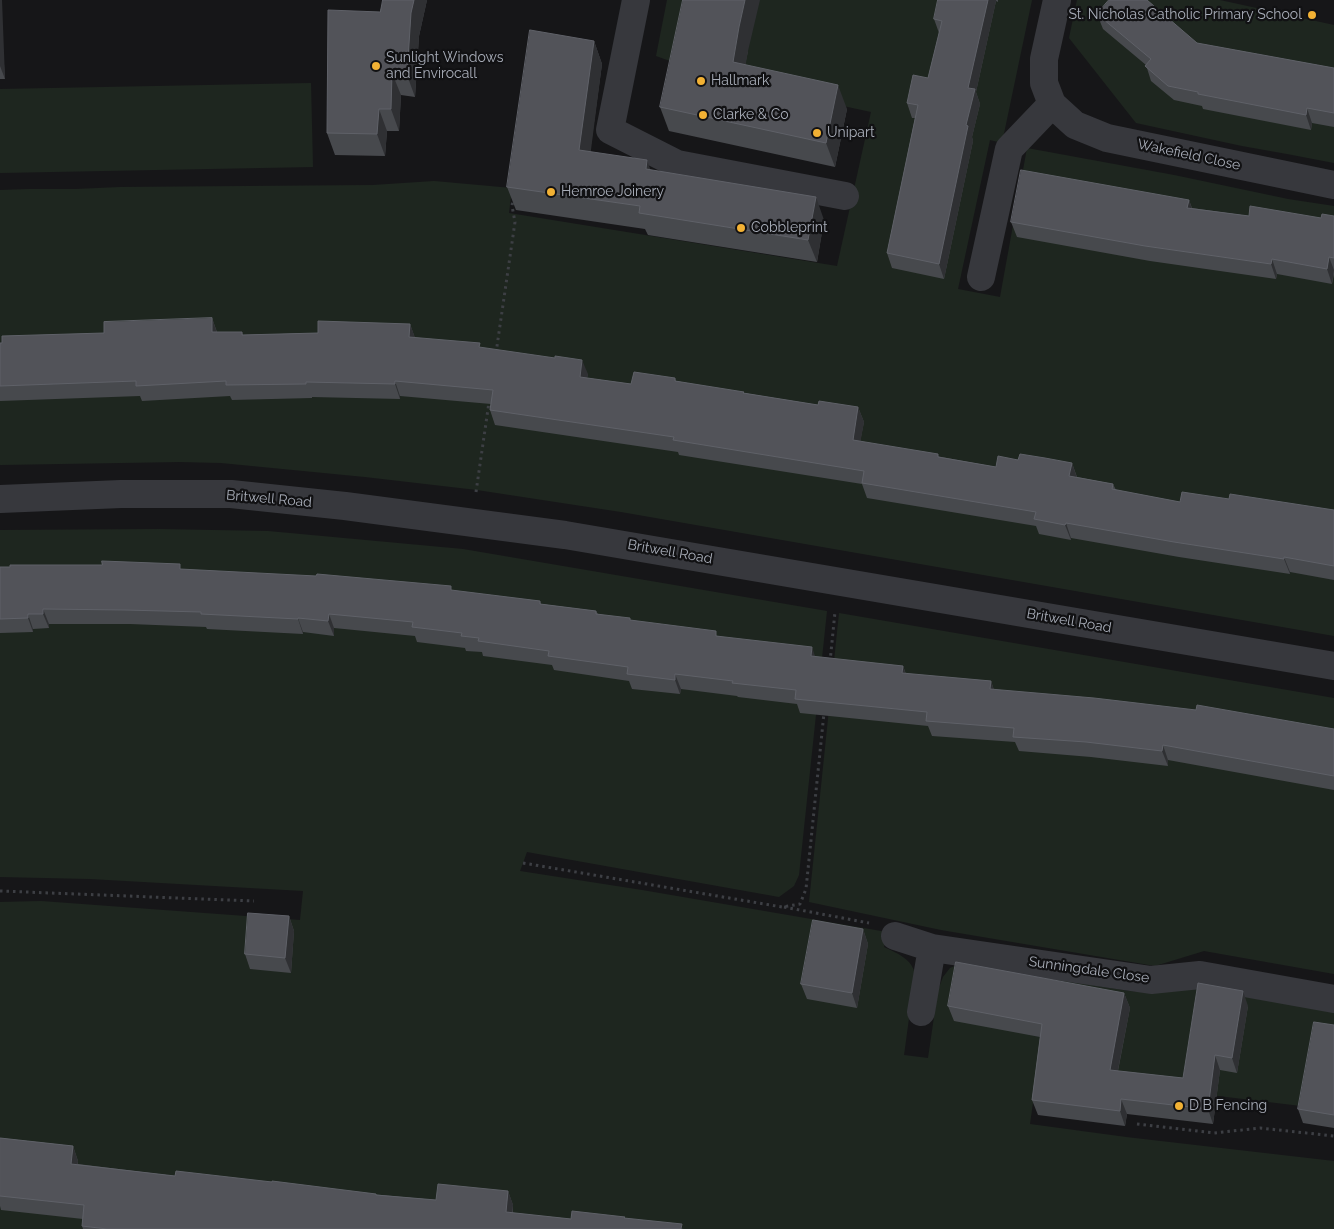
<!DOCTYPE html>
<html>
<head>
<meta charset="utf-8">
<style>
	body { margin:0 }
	canvas { display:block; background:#161618 }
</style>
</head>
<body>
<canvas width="1334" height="1229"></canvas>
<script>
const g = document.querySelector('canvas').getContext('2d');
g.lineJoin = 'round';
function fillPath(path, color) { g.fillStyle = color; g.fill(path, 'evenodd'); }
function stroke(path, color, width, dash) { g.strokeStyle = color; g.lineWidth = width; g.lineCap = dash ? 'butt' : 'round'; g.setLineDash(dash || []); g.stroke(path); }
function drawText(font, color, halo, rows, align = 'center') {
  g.font = font + ' Raleway,sans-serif'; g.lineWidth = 4.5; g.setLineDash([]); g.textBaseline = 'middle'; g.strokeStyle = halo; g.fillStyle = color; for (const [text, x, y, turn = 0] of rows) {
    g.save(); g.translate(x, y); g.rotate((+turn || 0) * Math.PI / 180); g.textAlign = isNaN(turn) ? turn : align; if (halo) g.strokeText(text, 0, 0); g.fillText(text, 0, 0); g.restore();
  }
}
fillPath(new Path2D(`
	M667 0H1032L1002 143 990 140 958 289 1000 297 1027 148 1174 175 1288 199 1334 206V636L621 512 477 490 365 477 221 463 180 462 0 465V190L29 189H76L120 187 373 185 434 181 512 188 509 213 837 266 871 112 723 80 656 56Z
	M1077 0H1220L1334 25V163L1287 154 1242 146 1136 123 1069 38Z
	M311 83 313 167 0 173V89Z
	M158 529 268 531 463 549 827 611 799 875 794 886 779 897 527 852 520 871 642 890 887 932 884 947C897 953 912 959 915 974L904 1055 928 1058 938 990 943 977 950 968 959 964 1130 991 1151 993 1200 988 1334 1012V1110L1037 1074 1030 1124 1126 1137 1334 1161V1229H0V902L41 901 300 920 303 891 90 879 0 877V530Z
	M839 613 1334 698V974L1204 951 1155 966 941 930 809 902Z`), '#1e261f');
stroke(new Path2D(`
	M496 353 515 222 512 206 513 199
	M476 492 489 402
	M830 662 835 612
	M523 863 782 907 800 904 806 889 824 713
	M0 891 254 901
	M784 907 869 923
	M1137 1124 1214 1133 1260 1128 1334 1136`), '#3d3f44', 3, [2.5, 4]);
stroke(new Path2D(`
	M636 0 610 130 677 164 845 196
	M1057 0 1044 59V83L1052 104 1075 125 1107 138 1334 185
	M981 277 1009 149 1052 104
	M0 499 121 494H231L345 506 565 535 1334 666
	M895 936 932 948 1151 980 1200 975 1334 999
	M921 1012 932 948`), '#37383d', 28);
fillPath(new Path2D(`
	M0 0 5 79H0Z
	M383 0H427L419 36 415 97 401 95 399 131H387L385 156 335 155 327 133 380 12Z
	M938 0H998V2L996 1 976 92 980 104 972 137 973 141 944 279 892 268 887 253 915 118H912L907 103 928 78 939 33 934 19Z
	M1097 14 1197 43 1334 68V127L1312 123 1311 130 1203 109 1202 106 1174 100 1151 81 1146 65 1103 29Z
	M594 41 602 64 590 152 650 170 824 220 817 262 648 235 645 229 516 210 507 187Z
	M748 51 745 65 847 109 835 167 669 131 660 107Z
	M1189 200 1192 208 1249 216 1321 218 1334 216V274L1332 284 1277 274 1276 279 1150 261 1017 237 1011 222Z
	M212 318 217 332H242L243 335 318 333 410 324 415 338 482 348 588 374 587 378 631 384 675 378 676 381 744 393 818 405 858 407 864 422 860 442 996 467 1018 460 1072 463 1077 477 1113 484 1116 490 1180 502 1229 499 1334 510V580L1290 572V574L1179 557 1071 538V540L1039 534 1036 526 867 498 862 484 679 455 678 452 495 425 490 410 491 404 400 396V399L312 397V398L232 400 230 396 142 401 140 396 0 401V343L104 333Z
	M0 567 182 569 453 591 540 601 541 604 596 611 598 614 718 636 815 657 903 666 906 674 991 681 994 690 1334 729V790L1168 760V766L1091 757 1019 751 1015 742 932 736 928 726 800 713 797 704 738 697 737 696 681 689 680 694 632 689 629 681 554 670 552 665 483 656 482 652 466 651 465 648 417 642 415 636 334 628V636L303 632V634L207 629 206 627 130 624H49V628L33 629V632L0 633Z
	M289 916 294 931 291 973 250 969 245 954Z
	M863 929 868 944 857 1008 807 999 801 984Z
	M1124 993 1130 1008 1118 1071 1183 1078 1248 1006 1237 1073 1220 1070 1213 1124 1127 1114 1125 1126 1038 1115 1032 1100 1040 1037 954 1021 948 1006Z
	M1334 1025V1128L1303 1123 1298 1109Z
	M0 1138 73 1146 78 1161V1164L175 1176 436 1200 508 1191 513 1205V1213L571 1219 625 1218 684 1229H83L82 1226 83 1219 1 1210 0 1206Z`), '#47494d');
fillPath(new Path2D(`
	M0 0H2L5 79 0 66Z
	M414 0H427L419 36 415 97 407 75 411 13Z
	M745 0H760L748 51 742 86 733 62 739 27Z
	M988 0H996V1L976 92 980 104 972 137 973 141 944 279 939 264 966 125 968 88Z
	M594 41 602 64 588 173 579 150Z
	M392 73 401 95 399 131 391 109Z
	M838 85 847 109 835 167 826 143Z
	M1307 108 1312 123 1311 130 1306 115Z
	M379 109 387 131 385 156 377 134Z
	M647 160 655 183 646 169Z
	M816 197 824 220 817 262 808 240Z
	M1189 200 1194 215 1187 208Z
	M1329 257 1334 270 1332 284 1327 269Z
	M1272 259 1277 274 1276 279 1271 264Z
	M212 318 217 333 212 332Z
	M410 324 415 338 409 337Z
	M582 360 588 374 585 392 580 377Z
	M395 381 400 396V399L395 384Z
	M858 407 864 422 858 455 853 440Z
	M1072 463 1077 478 1069 476Z
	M1066 523 1071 538V540L1065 525Z
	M1284 557 1290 572V574L1284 559Z
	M43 609 49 624V628L43 614Z
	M28 614 33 629V632L28 618Z
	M329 614 334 628V636L328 621Z
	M298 618 303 632V634L298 619Z
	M812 647 817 662 811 656Z
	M903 666 908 681 902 673Z
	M675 674 681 689 680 694 675 680Z
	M991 681 996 696 990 689Z
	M1163 745 1168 760V766L1162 751Z
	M289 916 294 931 291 973 285 958Z
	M863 929 868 944 857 1008 852 993Z
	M1243 991 1248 1006 1237 1073 1232 1058Z
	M1124 993 1130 1008 1115 1085 1110 1070Z
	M1215 1055 1220 1070 1213 1124 1208 1109Z
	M1121 1099 1127 1114 1125 1126 1120 1111Z
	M73 1146 78 1161 76 1178 71 1164Z
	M508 1191 513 1205 511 1227 506 1212Z`), '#2f3033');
const building = new Path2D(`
	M383 0H414L411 13 407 75 392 73 391 109H379L377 134 327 133 328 10 380 12Z
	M683 0H745L739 27 733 62 838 85 826 143 660 107Z
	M938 0H988L968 88 975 89 966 125 968 126 939 264 887 253 918 105 907 103 913 75 928 78 942 21 934 19Z
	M1109 0H1147L1197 43 1334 68V113L1307 108 1306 115 1198 94V92L1168 86 1145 66 1151 59 1097 14Z
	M530 30 594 41 579 150 647 160 646 169 816 197 808 240 639 213 640 206 507 187Z
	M1021 170 1189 200 1187 208 1249 216 1250 206 1321 218 1322 214 1334 216V258L1329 257 1327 269 1272 259 1271 264 1145 246 1011 222Z
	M212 318V332H242V335L318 333V321L410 324 409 337 480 343 479 347 555 358V356L582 360 580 377 631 384 634 372 675 378V381L744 392 743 393 818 405 819 401 858 407 853 440 938 454V457L996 467 998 456 1018 460 1020 454 1045 458 1072 463 1069 476 1113 484 1112 489 1180 502 1182 492 1229 499 1230 494 1334 510V566L1284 557V559L1174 542 1066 523 1065 525 1034 519 1036 512 862 483 864 471 673 440 674 437 490 410 493 390 395 381V384L306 382V384L226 385V381L136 386V381L0 386V343H2V336L104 333V322Z
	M102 561 180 564V569L316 576 317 574 451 586V590L540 601V604L596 611V614L630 618V620L716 631V636L812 647 811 656 903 666 902 673 991 681 990 689 1094 698 1196 710 1197 705 1334 729V776L1163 745 1162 751 1086 742 1013 737 1014 728 926 721 927 712 795 699 796 690 732 683 733 681 675 674V680L627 674 628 667 548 656 549 651 478 641 479 638 461 636 462 633 412 627 413 622 329 614 328 621 298 618V619L201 614V612L125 610 43 609V614H28V618L0 619V567H10V565H102Z
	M248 913 289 916 285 958 245 954Z
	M813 920 863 929 852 993 801 984Z
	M956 962 1124 993 1110 1070 1183 1078 1198 983 1243 991 1232 1058 1215 1055 1208 1109 1121 1099 1120 1111 1032 1100 1042 1024 948 1006Z
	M1314 1022 1334 1025V1115L1298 1109Z
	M0 1138 73 1146 71 1164 175 1176 176 1171 272 1182V1181L376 1194V1195L436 1200 438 1184 508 1191 506 1212 571 1219 572 1211 625 1217 624 1218 682 1224 681 1229H107L82 1226 84 1205 0 1196Z`);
fillPath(building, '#525359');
stroke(building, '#5f6168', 1);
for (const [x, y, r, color] of [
	[1312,15,5,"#f2b134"],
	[376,66,5,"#f2b134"],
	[701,81,5,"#f2b134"],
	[703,115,5,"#f2b134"],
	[817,133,5,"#f2b134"],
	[551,192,5,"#f2b134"],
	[741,228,5,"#f2b134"],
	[1179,1106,5,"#f2b134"]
]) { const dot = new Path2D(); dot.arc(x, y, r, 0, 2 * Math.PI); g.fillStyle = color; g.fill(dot); stroke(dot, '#111113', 2); }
drawText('14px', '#a8adb8', '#111113', [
	["St. Nicholas Catholic Primary School",1302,15,"right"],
	["Sunlight Windows",386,58],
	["and Envirocall",386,74],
	["Hallmark",711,81],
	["Clarke & Co",713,115],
	["Unipart",827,133],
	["Hemroe Joinery",561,192],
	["Cobbleprint",751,228],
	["D B Fencing",1189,1106]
], 'left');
drawText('14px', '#a8adb8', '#111113', [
	["Wakefield Close",1189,155,12],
	["Britwell Road",269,499,5],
	["Britwell Road",670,552,10],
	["Britwell Road",1069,621,10],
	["Sunningdale Close",1089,970,8]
]);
</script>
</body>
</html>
